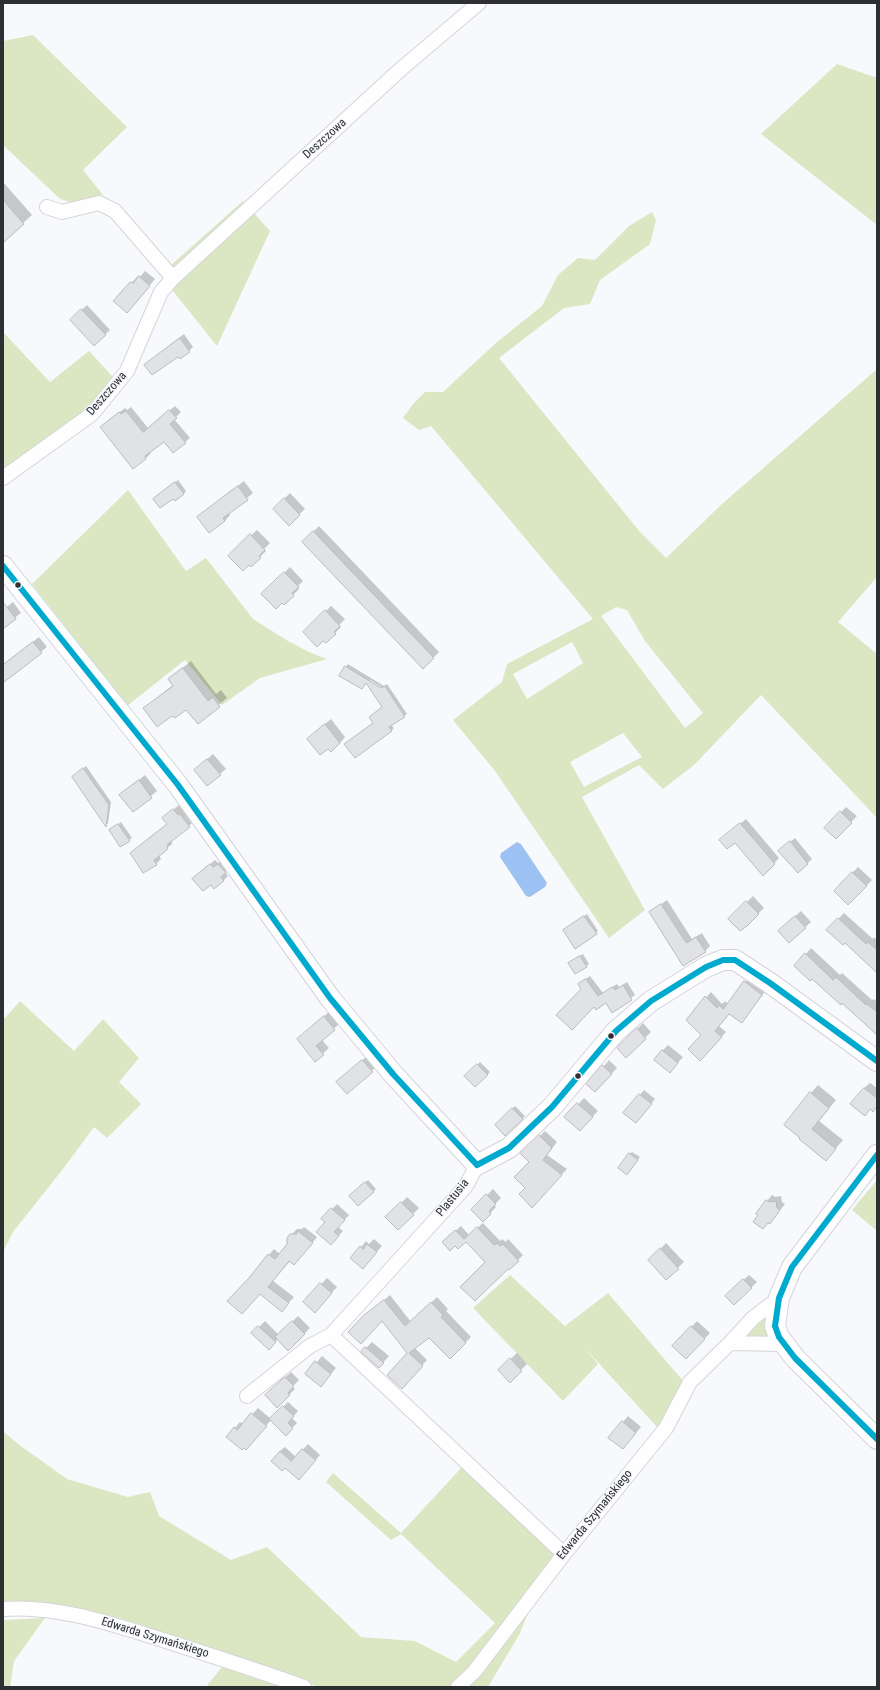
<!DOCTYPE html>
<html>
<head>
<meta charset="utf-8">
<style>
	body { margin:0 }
	#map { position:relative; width:880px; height:1690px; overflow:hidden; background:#f8f9fc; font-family:"Roboto Condensed",sans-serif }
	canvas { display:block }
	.frame { position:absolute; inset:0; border:4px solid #2d2f33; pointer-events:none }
</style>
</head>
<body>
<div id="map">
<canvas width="880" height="1690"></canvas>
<div class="frame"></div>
</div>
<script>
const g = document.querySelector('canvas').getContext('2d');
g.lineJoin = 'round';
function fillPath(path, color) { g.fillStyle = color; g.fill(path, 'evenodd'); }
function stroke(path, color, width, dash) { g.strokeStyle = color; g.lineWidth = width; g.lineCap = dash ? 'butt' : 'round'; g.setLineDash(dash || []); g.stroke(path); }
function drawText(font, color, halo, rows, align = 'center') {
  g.font = font + ' "Roboto Condensed",sans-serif'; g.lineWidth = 3; g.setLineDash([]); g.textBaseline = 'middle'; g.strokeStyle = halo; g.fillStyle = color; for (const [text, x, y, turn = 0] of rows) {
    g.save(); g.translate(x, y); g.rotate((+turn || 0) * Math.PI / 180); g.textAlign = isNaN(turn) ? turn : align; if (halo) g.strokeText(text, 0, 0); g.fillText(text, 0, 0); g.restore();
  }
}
fillPath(new Path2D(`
	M33 35 127 127 83 170 103 195 73 203 60 199 3 145V41Z
	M837 64 877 78V225L761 134Z
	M243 201 270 231 217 346 169 286 170 266Z
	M652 212 656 220 650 244 600 280 590 304 564 308 499 358 640 532 666 558 722 504 877 369V577L838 622 877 654V818L761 695 694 765 663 789 639 765 582 797 645 910 609 938 495 771 453 720 502 682 507 664 593 619 431 426 419 430 403 418 413 404 425 392H443L497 342 542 306 558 275 578 258 595 260 629 226ZM616 607 627 610 645 641 703 713 685 728 601 616ZM572 642 583 663 527 699 513 674ZM623 733 642 757 584 787 570 762Z
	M3 332 50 382 89 351 113 377 87 413 3 469Z
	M128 490 186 571 206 558 253 619 288 641 311 653 327 659 260 678 222 705 185 660 127 706 32 584Z
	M20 1001 74 1051 103 1019 139 1058 119 1082 141 1104 107 1138 94 1127 63 1169 13 1232 3 1252V1020Z
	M877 1180V1231L852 1210Z
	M510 1275 565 1326 608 1293 684 1382 658 1428 583 1346 598 1364 563 1401 473 1308Z
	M763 1314 768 1317 776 1338H750L744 1332Z
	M3 1431 18 1444 67 1479 128 1497 150 1492 159 1516 231 1560 267 1547 361 1637 415 1641 456 1662 495 1623 401 1534 391 1540 326 1482 333 1473 401 1533 463 1466 556 1553 469 1669 450 1687H318L106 1616 3 1604Z
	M533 1602 519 1635 488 1687H465Z
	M45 1618 14 1661 10 1687H3V1620Z
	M222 1667 281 1687H206Z`), '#dbe7c3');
fillPath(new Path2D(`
	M517 842 521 844 547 883 545 887 530 897 526 896 500 857 501 853Z`), '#9ec1f3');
fillPath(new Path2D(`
	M3 182 32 215 5 239 3 236Z
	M145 271 155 279 133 306 114 301 137 277 139 278Z
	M87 305 110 330 94 345 71 320Z
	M184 334 193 347 189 351 180 358 178 356 145 365Z
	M175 406 181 412 174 419 190 438 185 442 164 441 149 452 151 453 146 458 134 467 106 422 125 408 127 410 131 407 148 428Z
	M178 480 186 491 184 494 175 500 174 497 157 496Z
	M244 481 253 493 229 513 230 515 225 521 198 517Z
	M290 493 305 509 289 524 274 509Z
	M319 526 439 652 423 668 303 542Z
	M257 530 270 543 264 549 266 551 251 566 229 556Z
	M290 567 303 581 297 587 299 589 284 604 263 594Z
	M13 602 21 613 3 627V610Z
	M331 606 345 619 339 625 341 627 335 633 304 632Z
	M39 637 47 647 41 652 3 674V665Z
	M191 661 216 694 221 690 227 698 198 722 186 708 172 715 144 708 173 685 169 679Z
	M348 664 384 686 387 684 407 714 391 725 394 728 391 731 374 722 383 707 367 682 346 667ZM370 680 386 690 385 692 370 683Z
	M331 719 345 737 340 743 314 733Z
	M213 754 226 769 220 774 195 770Z
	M86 766 111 802 108 823 106 825 73 777Z
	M145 775 157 791 133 811 120 795Z
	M179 805 184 811 186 809 195 821 172 839V844L159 855 161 859 156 864 131 853 168 823 169 813Z
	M846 807 857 816 836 838 841 812Z
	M746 819 779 858 764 874 735 842 720 840Z
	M121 822 132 838 120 846 113 828Z
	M795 838 812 859 798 872 784 847Z
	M215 860 218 863 223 860 230 868 225 872 228 876 223 881 198 874Z
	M858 867 872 880 848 904 835 891Z
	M753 896 764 908 746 925 730 919Z
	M667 900 692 939 702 933 710 946 705 951 683 965 650 912Z
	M801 911 811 922 789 942 785 925Z
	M844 913 873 939 874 937 877 940V968L828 930Z
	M587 914 598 931 596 933 567 928Z
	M811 948 840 975 842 973 872 1000 874 999 877 1002V1025L812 977 806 954Z
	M583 954 589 964 586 966 572 961Z
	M590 976 603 993 617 984 619 987 627 982 635 995 613 1011 607 1002 594 1006 579 984Z
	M749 977 767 989 742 1022 730 1013 719 1026 726 1032 705 1054 702 1035 688 1019 711 992 722 1004 725 1001 728 1004Z
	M330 1011 340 1023 322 1040 329 1048 316 1060 304 1034Z
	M643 1023 651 1032 626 1056 618 1048Z
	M668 1045 683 1057 675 1066 662 1051Z
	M367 1056 377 1066 347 1093 342 1078Z
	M609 1060 617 1068 595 1091 588 1084Z
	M480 1062 490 1072 475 1086 466 1076Z
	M870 1083 877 1088V1100L864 1088Z
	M818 1085 836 1100 819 1121 843 1140 826 1160 800 1139 811 1093Z
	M644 1090 655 1099 640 1118 625 1113Z
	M584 1098 598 1111 585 1124 566 1117Z
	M515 1106 525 1116 505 1134 496 1125Z
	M545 1131 557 1142 547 1155 567 1169 537 1201 531 1162 522 1153Z
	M632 1152 640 1157 629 1171 630 1154Z
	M368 1180 376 1189 358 1205 350 1196Z
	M493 1189 501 1198 494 1205 496 1207 483 1221 472 1210Z
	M772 1195 775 1197 781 1196 782 1202 785 1204 775 1217 763 1228 767 1201Z
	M407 1197 419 1208 398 1229 387 1217Z
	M337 1204 349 1215 338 1227 343 1231 336 1239 323 1219Z
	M483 1223 500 1241 502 1239 506 1242 508 1239 523 1255 509 1269 486 1262 466 1240 448 1237 461 1226 469 1235Z
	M304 1227 317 1237 299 1259 290 1261 273 1281 294 1297 282 1310 248 1280 274 1249 280 1254 288 1244 291 1235 297 1229H302Z
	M374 1239 382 1246 368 1262 361 1247 366 1241 369 1244Z
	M666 1243 684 1262 667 1278 650 1260Z
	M749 1275 757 1282 734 1304 732 1290Z
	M327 1278 337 1287 320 1306 304 1302Z
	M390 1295 411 1322 437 1297 448 1309 446 1311 471 1337 450 1358 430 1337 415 1348 427 1360 407 1382 409 1353 382 1319 364 1317Z
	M298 1316 310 1328 288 1350 278 1339 269 1349 253 1333 265 1321 279 1335Z
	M697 1321 710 1333 686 1358 673 1346Z
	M372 1342 389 1356 379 1367 362 1352Z
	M517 1353 527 1364 510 1381 499 1370Z
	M322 1356 336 1368 321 1386 307 1374Z
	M291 1372 299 1380 292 1387 295 1389 277 1406 271 1390Z
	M288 1402 298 1411 292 1418 297 1423 286 1434 271 1420 251 1443 227 1437 240 1422 243 1424 258 1408 271 1419Z
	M628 1416 641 1427 623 1448V1422Z
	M308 1444 320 1455 303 1474 280 1451 285 1447 296 1457Z`), '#0003');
const building = new Path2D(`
	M3 200 24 224 3 243Z
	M139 276 150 286 127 313 113 301 130 282 133 283Z
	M81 309 106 335 94 346 70 320Z
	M180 338 190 352 180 359 178 357 152 375 144 365Z
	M169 410 177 418 170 424 186 443 173 453 164 442 145 456 146 459 133 469 100 427 119 412 121 414 126 411 143 432Z
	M175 482 184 494 175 501 173 499 160 508 153 499Z
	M238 486 248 500 223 518 225 521 209 533 197 517Z
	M284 498 300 515 289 526 273 509Z
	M313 531 434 658 423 669 302 542Z
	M250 534 265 550 259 556 261 558 251 567 249 565 243 571 228 556Z
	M284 572 299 587 292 593 294 596 284 605 282 603 276 609 261 594Z
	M3 602 16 619 3 629Z
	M325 610 340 626 334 632 336 634 326 643 323 641 317 647 303 632Z
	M33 642 42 653 3 683V665Z
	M345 666 381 688 385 686 405 717 389 727 392 731 355 758 344 744 373 723 369 717 382 707 366 683 362 689 339 676Z
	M183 668 208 701 213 697 220 707 198 724 186 710 175 718 172 716 157 727 143 708 173 686 168 679Z
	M325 724 340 743 331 752 328 749 320 755 307 739Z
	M207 759 221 775 207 786 194 770Z
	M83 768 109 805 106 827 72 777Z
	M139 780 152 798 133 812 119 795Z
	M173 809 178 815 180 814 190 827 168 844 167 850 154 860 157 865 143 873 130 853 167 824 162 818Z
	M840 811 852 823 836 839 824 828Z
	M740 823 775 864 763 876 735 843 727 849 719 840Z
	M118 824 130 841 120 847 109 830Z
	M790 841 808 864 798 873 778 851Z
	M210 864 213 867 218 864 226 873 221 877 224 881 214 889 211 885 203 891 192 879Z
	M852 872 867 886 848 905 834 891Z
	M746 901 759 914 747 926 740 931 728 919Z
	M661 904 685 941 687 943 696 937 706 952 683 966 649 912Z
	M584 916 597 934 575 949 563 930Z
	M795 916 806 928 789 943 778 931Z
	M838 918 866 944 868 942 877 950V973L845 943 843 945 826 930Z
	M805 953 833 980 836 977 866 1005 867 1004 877 1012V1035L842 1003 841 1005 812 979 810 981 794 966Z
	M580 956 587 967 575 974 568 963Z
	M586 979 598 996 612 987 615 990 623 985 632 1000 612 1013 606 1003 596 1010 594 1007 572 1030 556 1015 581 989 578 984Z
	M744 981 762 995 742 1023 729 1014 715 1031 722 1037 700 1061 688 1049 701 1035 686 1020 705 996 717 1008 719 1005 723 1009Z
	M324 1016 335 1030 316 1046 324 1055 315 1062 297 1039Z
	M637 1028 646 1039 626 1058 617 1048Z
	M662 1050 678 1063 670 1073 654 1060Z
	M362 1060 373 1072 347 1094 336 1082Z
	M477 1064 488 1075 475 1087 464 1076Z
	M602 1065 612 1074 595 1092 586 1084Z
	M864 1088 877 1098V1106L873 1112 870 1109 865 1116 850 1104Z
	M810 1092 829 1108 812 1129 836 1149 826 1161 799 1139 800 1138 784 1125Z
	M639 1094 652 1104 636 1123 623 1113Z
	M577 1103 593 1117 580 1131 564 1117Z
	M512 1108 523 1119 505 1136 495 1125Z
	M539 1135 552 1148 543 1160 562 1175 532 1208 519 1194 525 1188 514 1177 529 1162 520 1153Z
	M629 1153 638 1160 627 1175 618 1168Z
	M365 1182 374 1192 358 1206 349 1196Z
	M486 1194 496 1204 489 1211 491 1214 483 1222 471 1210Z
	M766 1200 769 1202 776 1201 777 1208 780 1210 770 1224 768 1223 763 1229 753 1222 758 1215 756 1214Z
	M401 1202 414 1215 398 1230 385 1217Z
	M331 1208 345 1220 334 1232 339 1236 331 1245 316 1232 325 1222 321 1219Z
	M477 1227 494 1245 497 1243 500 1246 503 1244 519 1261 509 1270 508 1269 475 1301 460 1287 485 1262 466 1242 458 1249 455 1246 450 1251 442 1242 455 1230 464 1239Z
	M298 1231 313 1243 294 1265 289 1261 268 1287 289 1303 282 1312 260 1294 242 1314 227 1301 248 1279 268 1254 275 1259 287 1244V1238L290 1234H296Z
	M367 1244 377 1252 363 1269 350 1258 360 1246 363 1249Z
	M660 1248 679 1269 666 1280 648 1260Z
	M743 1279 752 1288 734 1305 725 1296Z
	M320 1283 332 1293 315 1313 303 1302Z
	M384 1300 405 1326 431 1302 443 1315 441 1317 466 1343 450 1359 429 1338 409 1353 423 1366 402 1389 387 1375 407 1353 382 1321 361 1344 348 1332 363 1316Z
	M292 1321 305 1334 288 1351 275 1337Z
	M258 1326 276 1342 269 1350 251 1333Z
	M691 1326 705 1339 686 1359 672 1346Z
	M365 1347 384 1363 379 1368 361 1352Z
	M510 1358 522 1371 510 1383 498 1370Z
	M315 1361 331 1374 321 1387 305 1374Z
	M285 1377 294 1386 288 1393 290 1395 277 1408 265 1395Z
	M283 1406 294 1416 288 1423 293 1428 286 1436 269 1419Z
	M251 1413 267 1426 246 1450 244 1448 242 1450 226 1437 234 1427 237 1430Z
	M622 1421 636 1433 623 1449 608 1438Z
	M302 1449 316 1460 299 1480 285 1468 282 1471 271 1461 280 1451 291 1461Z`);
fillPath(building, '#e1e2e6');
stroke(building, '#babbbe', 1);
const street = new Path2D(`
	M47 207 62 212 99 203 115 211 173 278
	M3 478 92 414 127 371 161 292 173 278 401 69 479 3
	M331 1335 564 1554
	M730 1343 784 1344
	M247 1396 310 1346 331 1335 466 1186 477 1165
	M3 1609C57 1605 112 1624 163 1640 210 1655 257 1670 304 1687
	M458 1687 474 1672 564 1554 666 1428 690 1382 730 1343 753 1318 779 1298`);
const secondary = new Path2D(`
	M3 566 178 785 330 998 393 1074 477 1165 509 1148 552 1107 616 1031 651 1001 706 967 723 960H735L770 983 877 1061
	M877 1155 792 1267 779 1298 775 1326 779 1337 795 1358 877 1439`);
stroke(street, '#d4d5d8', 16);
stroke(secondary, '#d4d5d8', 22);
stroke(street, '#fefeff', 14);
stroke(secondary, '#fefeff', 20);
stroke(new Path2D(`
	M3 566 178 785 330 998 393 1074 477 1165
	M877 1155 792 1267 779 1298 775 1326 779 1337 795 1358 877 1439
	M477 1165 509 1148 552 1107 616 1031 651 1001 706 967 723 960H735L770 983 877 1061`), '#00a9ce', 6);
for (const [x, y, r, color] of [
	[18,585,3.5,"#2d2f33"],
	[611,1036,3.5,"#2d2f33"],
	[578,1076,3.5,"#2d2f33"]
]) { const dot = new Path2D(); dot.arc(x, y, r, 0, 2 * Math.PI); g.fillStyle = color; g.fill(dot); stroke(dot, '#f7f8fd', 1.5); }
drawText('12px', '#2d2f33', '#f7f8fd', [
	["Deszczowa",325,139,-42],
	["Deszczowa",107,394,-49],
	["Plastusia",453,1198,-51],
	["Edwarda Szymańskiego",595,1515,-51],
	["Edwarda Szymańskiego",155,1638,17]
]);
</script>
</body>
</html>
